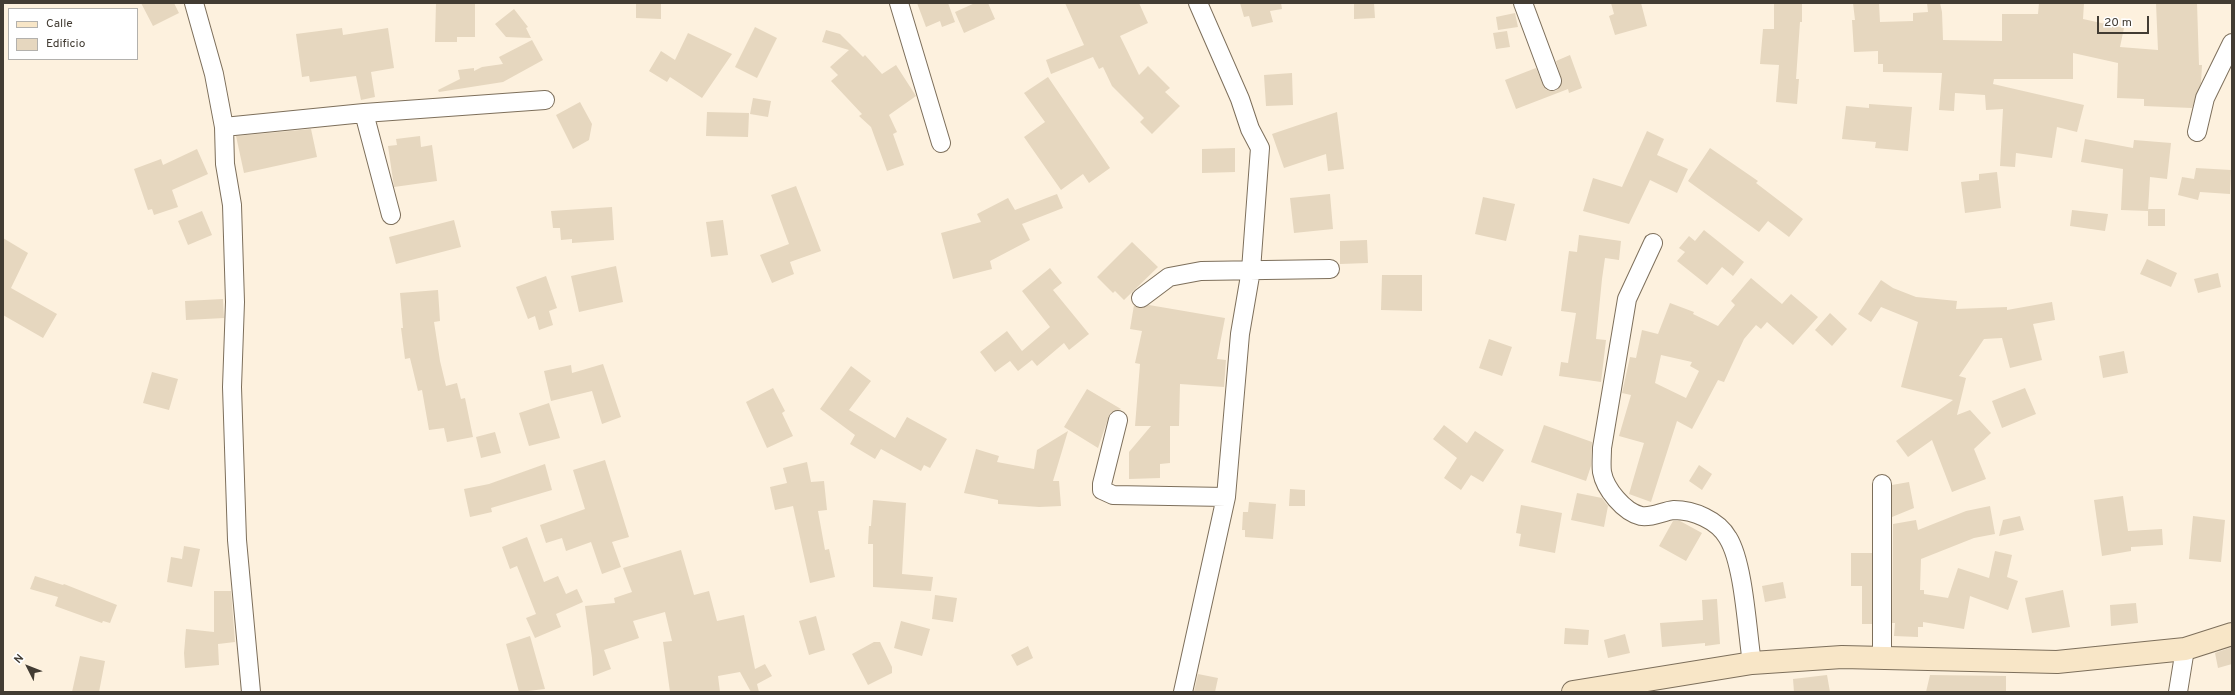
<!DOCTYPE html>
<html>
<head>
<meta charset="utf-8">
<style>
	body { margin:0 }
	#map { position:relative; width:2235px; height:695px; overflow:hidden; background:#fdf1de; font-family:Overpass,sans-serif }
	canvas { display:block }
	.frame { position:absolute; inset:0; border:4px solid #423c33; pointer-events:none }
	.legend { position:absolute; left:8px; top:8px; width:130px; height:52px; box-sizing:border-box; background:#fff; border:1px solid #b3b1ad; margin:0; padding:5px 7px; list-style:none; font-size:12px; color:#423c33 }
	.legend li { display:flex; align-items:center; gap:8px; height:20px }
	.legend b { width:20px; border:1px solid #b3b1ad }
	.north { position:absolute; left:8px; top:647px; width:40px; height:40px; -webkit-text-stroke:3px #fff; paint-order:stroke; rotate:312deg; font-size:11px; font-weight:700; line-height:16px; text-align:center; color:#423c33 }
	.north::after { content:''; display:block; margin:auto; width:14px; height:18px; background:#423c33; clip-path:polygon(50% 0,100% 100%,50% 72%,0 100%) }
	.scale { position:absolute; left:2097px; top:16px; width:52px; height:18px; box-sizing:border-box; border:2px solid #423c33; border-top:0; padding-left:5px; font-size:12px; line-height:14px; white-space:nowrap; color:#423c33; -webkit-text-stroke:3px #fff; paint-order:stroke }
</style>
</head>
<body>
<div id="map">
<canvas width="2235" height="695"></canvas>
<div class="frame"></div>
<ul class="legend">
<li><b style="height:5px;background:#f8e6c7"></b>Calle</li>
<li><b style="height:11px;background:#e6d7bf"></b>Edificio</li>
</ul>
<div class="north">N</div>
<div class="scale">20 m</div>
</div>
<script>
const g = document.querySelector('canvas').getContext('2d');
g.lineJoin = 'round';
function fillPath(path, color) { g.fillStyle = color; g.fill(path, 'evenodd'); }
function stroke(path, color, width, dash) { g.strokeStyle = color; g.lineWidth = width; g.lineCap = dash ? 'butt' : 'round'; g.setLineDash(dash || []); g.stroke(path); }
fillPath(new Path2D(`
	M141 3H174L179 13 153 26Z
	M436 3H475V37H457V42H435Z
	M636 3H661V19L636 18Z
	M917 3H948L955 22 942 27 940 21 926 27Z
	M975 3H988L995 19 964 33 955 12Z
	M1065 3H1139L1148 23 1120 36 1139 75 1148 66 1170 88 1165 92 1180 106 1152 134 1140 122 1144 118 1112 86 1103 67 1099 69 1093 57 1051 74 1046 60 1084 45Z
	M1240 3H1281L1282 9 1270 11 1273 22 1252 27 1249 16 1244 17Z
	M1354 3H1374L1375 18 1354 19Z
	M1611 3H1641L1647 26 1615 35 1609 16 1614 14Z
	M1774 3H1802V22H1800L1796 79H1799L1797 104 1776 102 1779 65 1760 64 1763 29H1774Z
	M1853 3H1879L1880 22 1913 21V13L1928 12 1927 3H1940L1942 12 1943 40 2002 41V14H2038L2039 3H2084L2083 19 2124 28 2120 47 2158 50 2156 3H2197L2199 65H2202L2201 83 2192 108 2144 106V99L2117 98 2118 63 2073 53V79H1994L1993 84 2084 105 2077 132 2057 127 2052 158 2016 153 2015 167 2000 166 2003 109 1986 110 1985 95 1955 93 1954 111 1939 110 1942 73 1883 72V64H1878V51L1854 52 1852 20H1855Z
	M514 9 528 27 526 28 531 38 506 37 495 24Z
	M1515 13 1518 27 1498 30 1496 17Z
	M755 27 777 38 757 78 735 67Z
	M342 28 343 35 388 28 394 68 371 72 375 97 361 100 356 76 310 82 309 76 302 77 296 34Z
	M826 30 840 34 863 57 865 55 882 74 896 65 916 96 889 115 897 132 893 134 904 165 887 171 871 127 859 116 862 114 831 81 838 75 830 67 849 50 822 42Z
	M1507 31 1510 47 1496 49 1493 33Z
	M688 33 732 54 702 98 670 77 667 82 649 71 661 51 675 60Z
	M532 40 543 60 503 82 439 92 438 90 460 79 458 70 474 68V71L482 67 503 64 499 57Z
	M1570 55 1582 88 1569 93 1568 89 1516 109 1505 80 1536 68 1545 89 1550 91H1556L1562 82 1556 61Z
	M1292 73 1293 105 1266 106 1264 75Z
	M1048 77 1110 168 1089 183 1083 174 1061 190 1024 137 1045 122 1024 93Z
	M753 98 771 101 768 117 750 114Z
	M580 102 592 124 589 140 573 149 556 115Z
	M1869 104 1912 107 1908 151 1875 148 1876 142 1842 139 1846 106 1869 108Z
	M707 112 749 113 748 137 706 136Z
	M1337 112 1344 169 1328 171 1326 154 1284 168 1272 134Z
	M311 129 317 157 244 173 236 136Z
	M1647 131 1664 139 1657 155 1688 169 1677 193 1650 180 1629 224 1583 211 1593 178 1622 187Z
	M420 136 421 147 432 145 437 181 394 187 388 146 397 145 396 139Z
	M2085 139 2133 148 2134 140 2171 143 2167 179 2150 177 2148 211 2121 210 2123 169 2081 162Z
	M1235 148V172L1202 173V149Z
	M1710 148 1758 181 1756 183 1803 219 1789 237 1768 221 1759 232 1688 181Z
	M197 149 208 174 172 190 178 207 154 215 152 209 148 210 134 169 161 159 163 165Z
	M2196 168 2231 170 2230 194 2200 192 2198 200 2178 195 2182 177 2194 179Z
	M1997 172 2001 208 1965 213 1961 182 1979 180V174Z
	M796 186 821 251 790 262 794 274 772 283 760 255 789 244 771 195Z
	M1057 194 1063 208 1022 224 1030 240 990 261 992 269 953 279 941 233 981 222 977 214 1008 198 1015 210Z
	M1330 194 1333 229 1294 233 1290 198Z
	M1483 197 1515 204 1506 241 1475 234Z
	M612 207 614 240 572 243V239L561 240 560 228H553L551 211Z
	M2148 209H2165V226H2148Z
	M2072 210 2108 214 2105 231 2070 226Z
	M202 211 212 235 188 245 178 221Z
	M454 220 461 247 396 264 389 237Z
	M723 220 728 255 711 257 706 222Z
	M1704 230 1744 262 1733 276 1722 267 1707 285 1677 261 1685 252 1679 248 1689 236 1695 241Z
	M1579 235 1621 241 1619 260 1605 258 1602 279 1596 339 1606 340 1601 382 1559 376 1561 362 1568 363 1576 313 1561 311 1569 251 1577 252Z
	M3 238 28 253 11 288 57 314 43 338 3 315Z
	M1367 240 1368 263 1340 264V241Z
	M1132 242 1158 267 1124 300 1115 291 1113 293 1097 277Z
	M2147 259 2177 273 2171 287 2140 274Z
	M616 266 623 302 579 312 571 276Z
	M1050 268 1062 283 1053 290 1089 334 1069 350 1064 343 1037 366 1032 360 1018 371 1010 361 995 372 980 352 1007 331 1022 351 1050 327 1022 291Z
	M2218 273 2221 287 2198 293 2194 279Z
	M1382 275H1422V311L1381 310Z
	M546 276 557 308 549 311 553 325 539 330 535 316 528 319 516 287Z
	M1751 278 1782 304 1791 294 1818 317 1793 345 1767 322 1761 329 1756 325 1744 339 1724 382 1718 380 1692 429 1677 421 1651 502 1629 494 1644 443 1619 436 1631 395 1622 393 1630 357 1636 358 1642 330 1658 334 1670 303 1694 312 1693 314 1718 326 1735 305 1731 301ZM1661 355 1692 362 1690 366 1699 371 1686 398 1655 383Z
	M1881 280 1893 288 1916 297 1957 301 1956 309 2007 307V310L2052 302 2055 320 2033 324 2042 360 2010 368 2002 338 1984 339 1959 376 1966 378 1957 415 1970 410 1991 433 1974 449 1986 479 1952 492 1932 440 1908 457 1896 441 1953 400 1901 387 1918 322 1881 307 1871 322 1858 314Z
	M438 290 440 321 434 322 440 361 446 386 457 383 461 399 465 398 473 437 447 442 444 428 429 430 422 390 418 391 410 358 405 359 401 328H403L400 293Z
	M223 299 224 318 186 320 185 301Z
	M1134 305 1142 308 1149 305 1225 318 1217 359 1226 360 1224 387 1180 384 1179 426H1170V463L1160 464V478L1129 479V452L1151 426H1135L1140 364 1135 363 1142 331 1130 329Z
	M1830 313 1847 329 1832 346 1815 330Z
	M1489 339 1512 347 1502 376 1479 368Z
	M2124 351 2128 373 2103 378 2099 356Z
	M603 364 621 417 602 424 592 391 551 401 544 371 571 365 572 373Z
	M851 366 871 381 849 410 895 438 907 417 947 439 930 468 924 465 921 471 881 449 875 459 850 444 855 435 820 409Z
	M152 372 178 379 169 410 143 403Z
	M773 388 785 411 782 413 793 436 767 448 746 402Z
	M2025 388 2036 414 2002 428 1992 401Z
	M1087 389 1121 409 1110 413 1098 448 1064 427Z
	M549 403 560 438 529 446 519 413Z
	M1444 425 1467 443 1475 431 1504 450 1483 482 1471 475 1461 490 1444 478 1457 458 1433 439Z
	M1544 425 1592 442 1591 466 1586 481 1531 462Z
	M1068 431 1053 481H1059L1061 506 1039 507 998 504V500L964 493 976 449 999 456 997 462 1034 469 1037 450Z
	M495 432 501 453 481 458 476 437Z
	M605 460 629 537 612 542 621 567 602 574 591 542 566 551 562 538 546 543 540 525 585 509 573 470Z
	M807 462 811 482 824 481 827 510 818 511 825 550 829 549 835 577 810 583 793 506 775 510 770 487 787 483 783 468Z
	M545 464 552 490 491 508 492 512 470 517 464 489 489 484Z
	M1699 465 1712 474 1702 490 1689 481Z
	M1909 482 1914 508 1892 517V485Z
	M1290 489 1305 490V506H1289Z
	M1577 493 1602 498 1608 506 1604 527 1571 520Z
	M2123 496 2128 531 2162 529 2163 545 2131 547V551L2102 556 2094 500Z
	M873 500 906 503 902 574 933 577 931 591 873 587V544H868L869 526H871Z
	M1249 502 1276 504 1273 539 1245 537V530H1242L1243 512H1248Z
	M1521 505 1562 513 1555 553 1519 546 1521 534 1516 533Z
	M1990 506 1995 534 1974 538 1921 559 1920 590H1924V594L1948 598 1958 568 1989 578 1995 551 2012 555 2007 577 2018 581 2008 610 1970 596 1964 629 1923 622V627H1918V637L1894 636 1895 623H1892L1893 524 1916 520 1918 530 1966 511Z
	M2020 516 2024 530 1999 536 2003 520Z
	M2193 516 2225 520 2221 562 2189 559Z
	M1673 521H1680L1702 533 1686 561 1659 546Z
	M527 537 544 582 558 576 566 594 577 589 583 602 556 614 561 627 535 638 526 618 536 614 517 566 510 569 502 547Z
	M184 546 200 549 192 587 167 582 171 557 182 559Z
	M681 550 694 595 709 591 717 621 744 615 755 669 765 664 772 676 757 684 759 692H751L740 672 718 676 720 692H670L663 642 672 641 665 612 633 621 639 638 604 650 611 669 593 676 592 658 585 606 615 603 614 598 632 592 623 568Z
	M1851 553H1872V624H1862V586H1851Z
	M35 576 63 585 64 584 117 605 110 623 103 621 102 623 55 606 58 597 30 589Z
	M1783 582 1786 598 1765 602 1762 586Z
	M2063 590 2070 627 2032 633 2025 598Z
	M214 591H231L235 642 218 644 219 665 185 668 184 653 186 629 214 632Z
	M935 595 957 598 953 622 932 619Z
	M1717 599 1720 644 1705 646V643L1662 647 1660 623 1703 620 1702 600Z
	M2136 603 2138 623 2111 626 2110 605Z
	M816 616 825 650 809 655 799 621Z
	M901 621 930 629 922 656 894 648Z
	M1565 628 1589 630 1588 645 1564 644Z
	M1625 634 1630 653 1608 658 1604 640Z
	M530 636 545 689 519 692 506 644Z
	M874 642H880L892 667V673L868 685 852 654Z
	M1028 646 1033 658 1017 666 1011 655Z
	M2232 647V664L2218 668 2215 653Z
	M80 656 105 661 99 692H72Z
	M1198 674 1218 678 1215 692H1194Z
	M1827 675 1830 692H1794L1793 679Z
	M1930 675 2006 676V692H1926Z`), '#e6d7bf');
const street = new Path2D(`
	M194 3 214 74 224 127 225 164 232 205 235 302 232 387 237 540 251 692
	M899 3 941 143
	M1523 3 1552 81
	M364 113 391 215
	M224 127 364 113 545 100
	M2197 132 2205 98 2232 43
	M1653 243 1627 299 1602 448C1602 456 1601 465 1602 472 1605 489 1624 512 1641 516 1652 518 1663 511 1674 510 1693 510 1718 520 1728 538 1744 564 1747 631 1752 663
	M1141 298 1169 277 1201 271 1330 269
	M1118 420 1102 484V490L1113 495 1226 497
	M1882 484V658
	M1183 692 1226 497 1240 334 1251 270 1260 148 1250 129 1240 99 1198 3
	M2178 692 2185 649`);
const secondary = new Path2D(`
	M1573 692 1752 663 1842 657 2057 662 2185 649 2232 634`);
stroke(street, '#7d6f5b', 20);
stroke(secondary, '#7d6f5b', 24);
stroke(street, '#fff', 18);
stroke(secondary, '#f8e6c7', 22);
</script>
</body>
</html>
